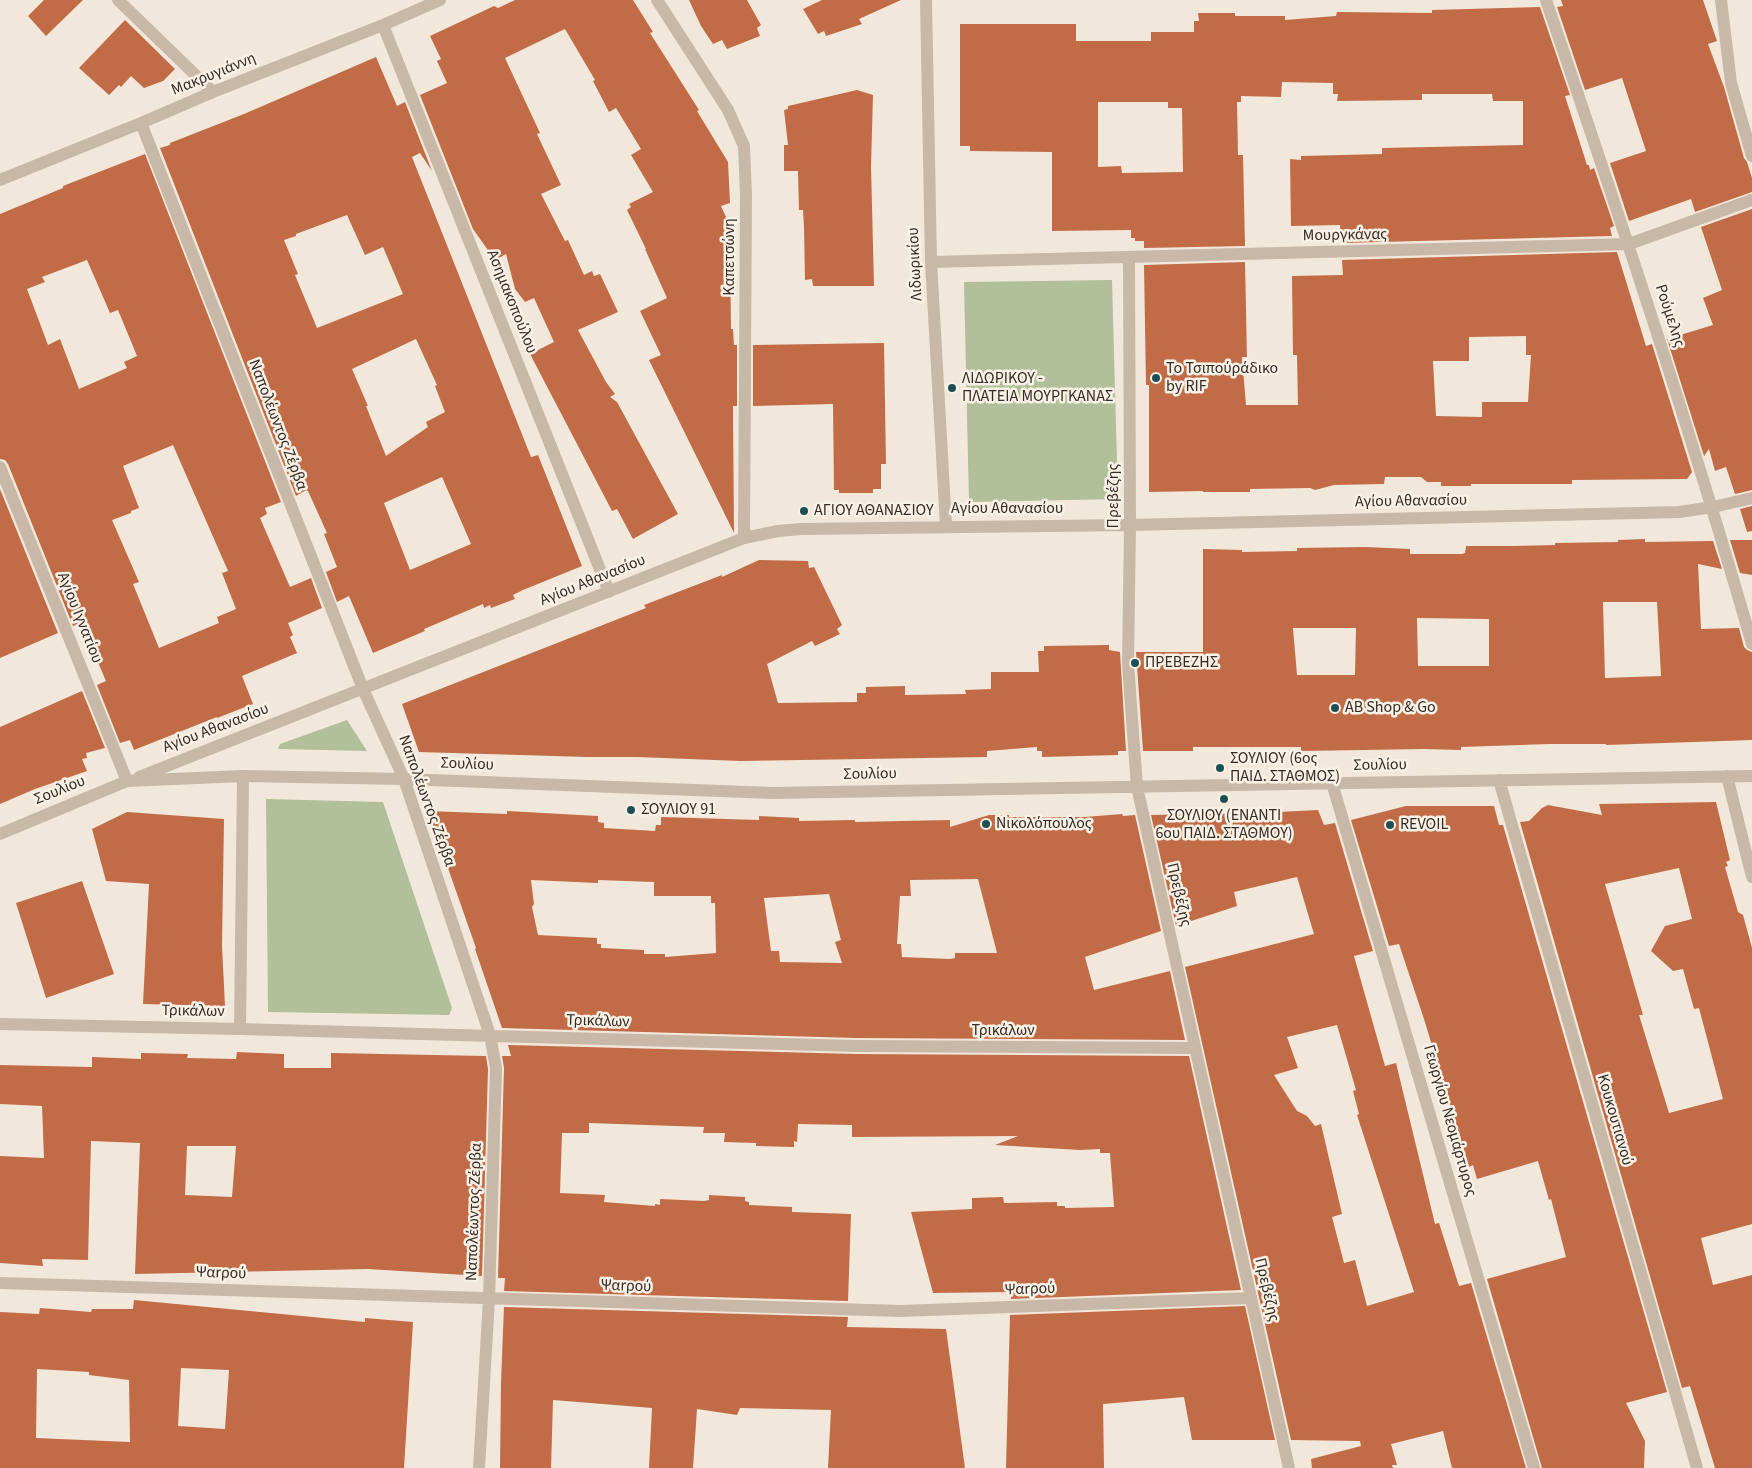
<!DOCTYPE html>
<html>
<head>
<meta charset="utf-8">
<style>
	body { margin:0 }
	canvas { display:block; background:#f1e7da }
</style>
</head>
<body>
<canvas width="1752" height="1468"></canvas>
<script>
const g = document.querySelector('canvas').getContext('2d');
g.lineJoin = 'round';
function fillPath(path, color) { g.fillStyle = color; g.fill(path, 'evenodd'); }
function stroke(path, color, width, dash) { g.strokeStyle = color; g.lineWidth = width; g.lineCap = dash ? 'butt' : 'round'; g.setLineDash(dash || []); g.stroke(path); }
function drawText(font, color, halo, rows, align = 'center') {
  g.font = font + ' "Source Sans 3",sans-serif'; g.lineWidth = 5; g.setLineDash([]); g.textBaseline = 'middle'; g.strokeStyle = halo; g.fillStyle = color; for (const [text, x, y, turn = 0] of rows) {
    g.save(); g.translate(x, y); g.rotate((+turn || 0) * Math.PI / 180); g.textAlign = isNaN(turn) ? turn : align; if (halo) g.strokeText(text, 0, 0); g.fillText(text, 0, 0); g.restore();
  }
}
fillPath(new Path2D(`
	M1112 280 1118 499 969 502 964 282Z
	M347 720 367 751 278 749 280 744Z
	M266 799 383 802 452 1008 449 1015 268 1012Z`), '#b1bf9b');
fillPath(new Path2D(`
	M44 0H83L46 36 28 16Z
	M515 0H633L653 32 650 33 699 110 697 111 728 162 730 203 721 206 732 230 730 255 731 329H733L734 345H737V406H733L734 533 649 360 661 355 640 311 667 298 645 249H646L627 210 631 207 629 204 653 192 631 155 641 149 616 108 609 112 593 81 595 80 565 29 505 58 540 133 537 134 561 185 541 194 565 241 568 240 584 275 592 271 594 276 600 274 618 312 578 330 606 382 615 394 610 397 617 402 678 514 633 539 617 509 612 511 530 354 554 342 534 298 525 302 515 289 506 254 495 260 473 229 420 95 447 83 437 61 441 59 430 36 494 6 498 8Z
	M689 0H747L761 25 757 28 760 36 727 49 722 40 713 44 701 26Z
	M822 0H901L859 19 862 24 826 36 824 31 818 34 803 9Z
	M1561 0H1703L1717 41 1708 44 1724 87 1744 158 1747 162 1752 178V192L1695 212 1691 199 1629 221 1610 163 1646 151 1622 78 1585 90 1557 7 1563 6Z
	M1540 7 1570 95 1565 96 1587 165H1589L1590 170 1594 168 1614 226 1610 228 1612 236 1341 243 1340 225 1291 226 1290 159 1301 160V156L1382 154V148L1523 145V101H1493L1492 94H1422V100L1337 101 1338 94H1333V83L1282 82 1281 97 1241 96V102H1237L1238 155H1243L1245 246 1144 248V241H1135V238H1131V230L1052 231V152L970 151V146H960V24H1076V41H1151V32H1194V21H1199L1198 13H1235V16H1285V20L1336 16 1337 12 1432 13V10ZM1098 102H1168V108H1182L1183 172 1122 173 1121 166 1098 167Z
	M125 20 175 69 163 81 144 88 131 76 121 87 119 85 109 95 79 68Z
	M376 57 397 106 405 102 432 171 420 153 412 157 531 457 538 455 582 566 523 590 513 595 515 599 491 608 490 605 484 608 483 604 424 629 425 631 373 653 349 596 337 602 326 572 337 567 324 534 327 533 308 491 306 490 296 496 160 148 170 145V143L244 114ZM347 215 365 255 383 247 403 294 317 328 295 275 298 274 284 240 296 236V234ZM416 339 437 385 435 386 445 412 426 422 428 427 386 456 366 406H368L352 369ZM442 477 471 544 410 570 384 503Z
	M857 90 873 95 871 166 874 286H813L812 279 805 280 804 227 803 210H799L798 171H784V145H788L784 110 788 109V106Z
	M145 154 281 502 265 508 267 514 260 518 290 587 311 578 322 608 288 623 293 635 290 637 297 653 242 676 253 704 217 718V717L134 750 130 740 120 743 97 685 106 681 81 623 73 626 8 464 5 460 0 459V214L63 188V186ZM87 260 110 313 118 310 137 356 124 362 127 368 79 389 60 339 48 345 27 289 45 282 42 277ZM173 445 228 571 222 573 236 609 217 617 219 623 159 648 133 584 139 582 112 520 131 513V511L139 508 123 466Z
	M1752 209V490L1735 494 1726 467 1715 471 1709 449 1704 456 1667 339 1713 325 1703 298 1722 290 1701 227Z
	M1617 252 1646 346 1652 344 1692 472 1687 479 1572 480V484H1471V486H1441V482H1427L1421 477H1385L1384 484 1334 485 1315 490 1310 488 1250 489V492H1203V491L1149 492V385H1146L1144 265 1245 262 1247 357H1242L1246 405H1298L1297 355H1293L1292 276 1343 275 1342 260ZM1526 336V355H1531L1528 402H1482V417L1436 416 1433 361H1469V337Z
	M884 343 886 464H881V489H873V493H839V490H834L833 404 753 406V345Z
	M0 489 58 633 0 658Z
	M1752 506V531L1747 532 1740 509Z
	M1645 539V542L1713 541 1722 569 1698 564 1701 629 1739 628 1744 647 1747 650 1752 652V740L1606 745V744H1549L1461 747V750L1424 749 1301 751V747H1193V751H1143L1136 652H1203V549L1242 550V552L1297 551V548L1365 547 1410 549V554H1462L1465 553 1466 546H1513L1555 545V543L1618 542V540ZM1603 602H1657L1661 676 1605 678ZM1417 618 1489 619V666H1418ZM1293 628H1356L1355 675H1297Z
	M1730 540H1752V575L1740 573Z
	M759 560 808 561 809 568 814 567 842 625 837 629 840 634 815 646 812 641 767 664 778 703 857 702V693H866V687L905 686V695L966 694 965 690 991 689V672H1039L1038 651H1044V646L1109 645V650L1120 652 1126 751H1118V755L1042 757V751H1037V747L987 751V757L740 761 637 757H587L419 752 402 704 646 608 644 605 722 575V577Z
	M82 691 105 748 86 753 87 758 82 759 87 771 35 789 0 804V727Z
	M1716 802 1730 860 1726 862 1728 866 1725 867 1738 912 1743 915 1752 948V1224L1701 1238 1713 1285 1752 1275V1468H1715L1690 1386 1682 1388 1520 822 1529 821 1542 808 1548 805 1602 815 1599 804ZM1679 868 1692 919 1665 926 1651 951 1673 971 1683 969 1694 1009 1699 1008 1723 1099 1669 1113 1639 1015H1643L1605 884Z
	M1406 806H1494L1499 825H1503L1667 1392 1626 1403 1645 1441 1644 1468H1542L1487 1279 1566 1257 1551 1199 1549 1200 1538 1161 1477 1179 1473 1165 1469 1167 1424 1019 1399 944 1389 946 1351 820Z
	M1318 810 1324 825 1335 823 1373 951 1354 956 1385 1066 1396 1063 1435 1224 1439 1223 1459 1286 1471 1283 1526 1468H1452L1443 1431 1391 1444 1397 1465H1392L1393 1468H1312L1311 1459 1361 1446 1360 1441 1291 1440 1185 967 1314 934 1297 877 1234 892 1237 906 1176 926 1151 815 1259 813ZM1337 1025 1356 1090 1353 1091 1359 1114 1357 1115 1414 1292 1367 1306 1355 1260 1344 1263 1332 1217 1342 1214 1321 1124 1315 1126 1307 1116 1297 1111 1274 1075 1298 1068 1287 1037Z
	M428 811 507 814V811L598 816V822L604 823V828L655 831 656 825H661V817L759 820V816L799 818V821L855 820V822L950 820V827L989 815H1009V817H1085L1122 814 1123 816 1135 815 1161 931 1085 957 1094 990 1170 971 1185 1040 856 1038 502 1028 475 949 476 948ZM978 879 997 953H955V958L950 959 902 957 901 944H897L900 896H911L910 880ZM531 880 598 883V880L654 882V896H711V903H715L716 953 665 957V954H644V950L601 948V944H597V938L538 935 532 907 534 904ZM829 894 841 940 835 942 842 963 780 962 779 951H771L764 898Z
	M127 812 224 819 222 946 225 1006 143 1004 149 884 106 881 92 829Z
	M82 881 114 974 46 998 16 903Z
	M508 1045 856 1054 1189 1056 1241 1290 1011 1299V1292L933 1293 911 1212 972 1209V1198L1003 1197 1004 1203 1057 1202V1206H1065V1208L1114 1207 1110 1153H1100V1149L1080 1150 995 1145 1018 1136 852 1137V1125L798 1124 797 1142 794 1141V1147L756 1146V1143L724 1142 725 1133H703L704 1127 589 1123V1133H562L560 1193 605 1195 604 1202 655 1206V1204L660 1205V1199L704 1201 709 1200V1195L745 1197V1201L749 1202V1205L792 1207V1212L851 1214 848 1301 504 1291 505 1278H498L504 1068 502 1056H511Z
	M237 1052 284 1054V1068H331V1053L486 1056 488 1069 482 1276 368 1269 135 1274 140 1143 91 1141 88 1260 42 1259 43 1266 0 1263V1156L44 1158 42 1106 0 1104V1065L92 1067V1057L141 1059V1053L188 1054 187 1058 236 1059ZM187 1146H236L232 1197 185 1195Z
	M134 1300 365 1322V1318L413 1322 404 1468H0V1312L39 1314 40 1308 91 1312 92 1309H133ZM181 1368 229 1370 225 1429 178 1426ZM37 1369 89 1372V1375L129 1380 130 1442 36 1438Z
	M1245 1306 1275 1440H1192L1184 1397 1103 1404 1104 1468H1006L1010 1315Z
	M504 1307 848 1317 847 1327 946 1329 965 1468H828L831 1410 740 1408 737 1415 697 1409 693 1468H649L652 1408 553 1400 551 1468H500L501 1382Z`), '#c26c47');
stroke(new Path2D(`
	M118 0 213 92
	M657 0 728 110 744 146 746 195 744 538
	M926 0 931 262 946 526
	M1546 0C1619 214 1690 428 1752 644
	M1721 0 1731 83 1752 156
	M383 25 609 592
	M141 123 363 689 404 779 490 1035 496 1068 489 1299 479 1468
	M0 180 141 123 213 92 383 25 440 0
	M1129 258 1130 525 1128 664 1137 787 1289 1468
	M931 262 1629 244 1752 200
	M0 467 127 781
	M1727 776 1752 877
	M139 777 744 538 778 531 801 529 1130 525 1679 512 1713 507 1752 498
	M1499 780 1697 1468
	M1332 783 1534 1468
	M0 834 127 781 243 776 404 779 773 793 1752 776
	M0 1024 240 1029 856 1046 1195 1048
	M240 1029 243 776
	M0 1283 901 1311 1251 1298`), '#c8b8a7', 12);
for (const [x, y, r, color] of [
	[1156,378,5,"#1e4e55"],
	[952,388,5,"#1e4e55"],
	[804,511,5,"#1e4e55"],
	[1135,663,5,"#1e4e55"],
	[1335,708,5,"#1e4e55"],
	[1220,768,5,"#1e4e55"],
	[1224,799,5,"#1e4e55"],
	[631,810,5,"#1e4e55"],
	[986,824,5,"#1e4e55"],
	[1390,825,5,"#1e4e55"]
]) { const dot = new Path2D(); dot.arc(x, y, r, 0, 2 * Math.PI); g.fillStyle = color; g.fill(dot); stroke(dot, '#f8f1e6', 2); }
drawText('16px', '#352c27', '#f8f1e6', [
	["Μακρυγιάννη",214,75,-22],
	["Μουργκάνας",1345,236,-1],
	["Καπετσώνη",730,257,-90],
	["Λιδωρικίου",916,264,-93],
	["Ασημακοπούλου",511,302,68],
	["Ρούμελης",1669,316,72],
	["Ναπολέωντος Ζέρβα",277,425,69],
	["Πρεβέζης",1114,496,-90],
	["Αγίου Αθανασίου",1411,502,-1],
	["Αγίου Αθανασίου",1007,509],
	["Αγίου Αθανασίου",593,581,-22],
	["Αγίου Ιγνατίου",79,618,68],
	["Αγίου Αθανασίου",216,729,-21],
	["Σουλίου",467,765,2],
	["Σουλίου",1380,766,-1],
	["Σουλίου",870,775,-1],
	["Σουλίου",60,791,-22],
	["Ναπολέωντος Ζέρβα",426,801,70],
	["Πρεβέζης",1178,895,77],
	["Τρικάλων",193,1012,1],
	["Τρικάλων",598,1022,2],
	["Τρικάλων",1003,1031],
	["Κουκουτιανού",1614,1120,74],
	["Γεωργίου Νεομάρτυρος",1449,1121,74],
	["Ναπολέωντος Ζέρβα",475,1212,-88],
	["Ψαrρού",221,1274,2],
	["Ψαrρού",626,1287,2],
	["Ψαrρού",1030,1290,-2],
	["Πρεβέζης",1266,1290,77]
]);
drawText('16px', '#352c27', '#f8f1e6', [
	["To Τσιπούράδικο",1166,369],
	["by RIF",1166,387],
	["ΛΙΔΩΡΙΚΟΥ -",962,379],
	["ΠΛΑΤΕΙΑ ΜΟΥΡΓΚΑΝΑΣ",962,397],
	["ΑΓΙΟΥ ΑΘΑΝΑΣΙΟΥ",814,511],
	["ΠΡΕΒΕΖΗΣ",1145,663],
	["AB Shop & Go",1345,708],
	["ΣΟΥΛΙΟΥ (6ος",1230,759],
	["ΠΑΙΔ. ΣΤΑΘΜΟΣ)",1230,777],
	["ΣΟΥΛΙΟΥ 91",641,810],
	["ΣΟΥΛΙΟΥ (ΕΝΑΝΤΙ",1224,816,"center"],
	["6ου ΠΑΙΔ. ΣΤΑΘΜΟΥ)",1224,834,"center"],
	["Νικολόπουλος",996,824],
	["REVOIL",1400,825]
], 'left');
</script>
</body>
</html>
